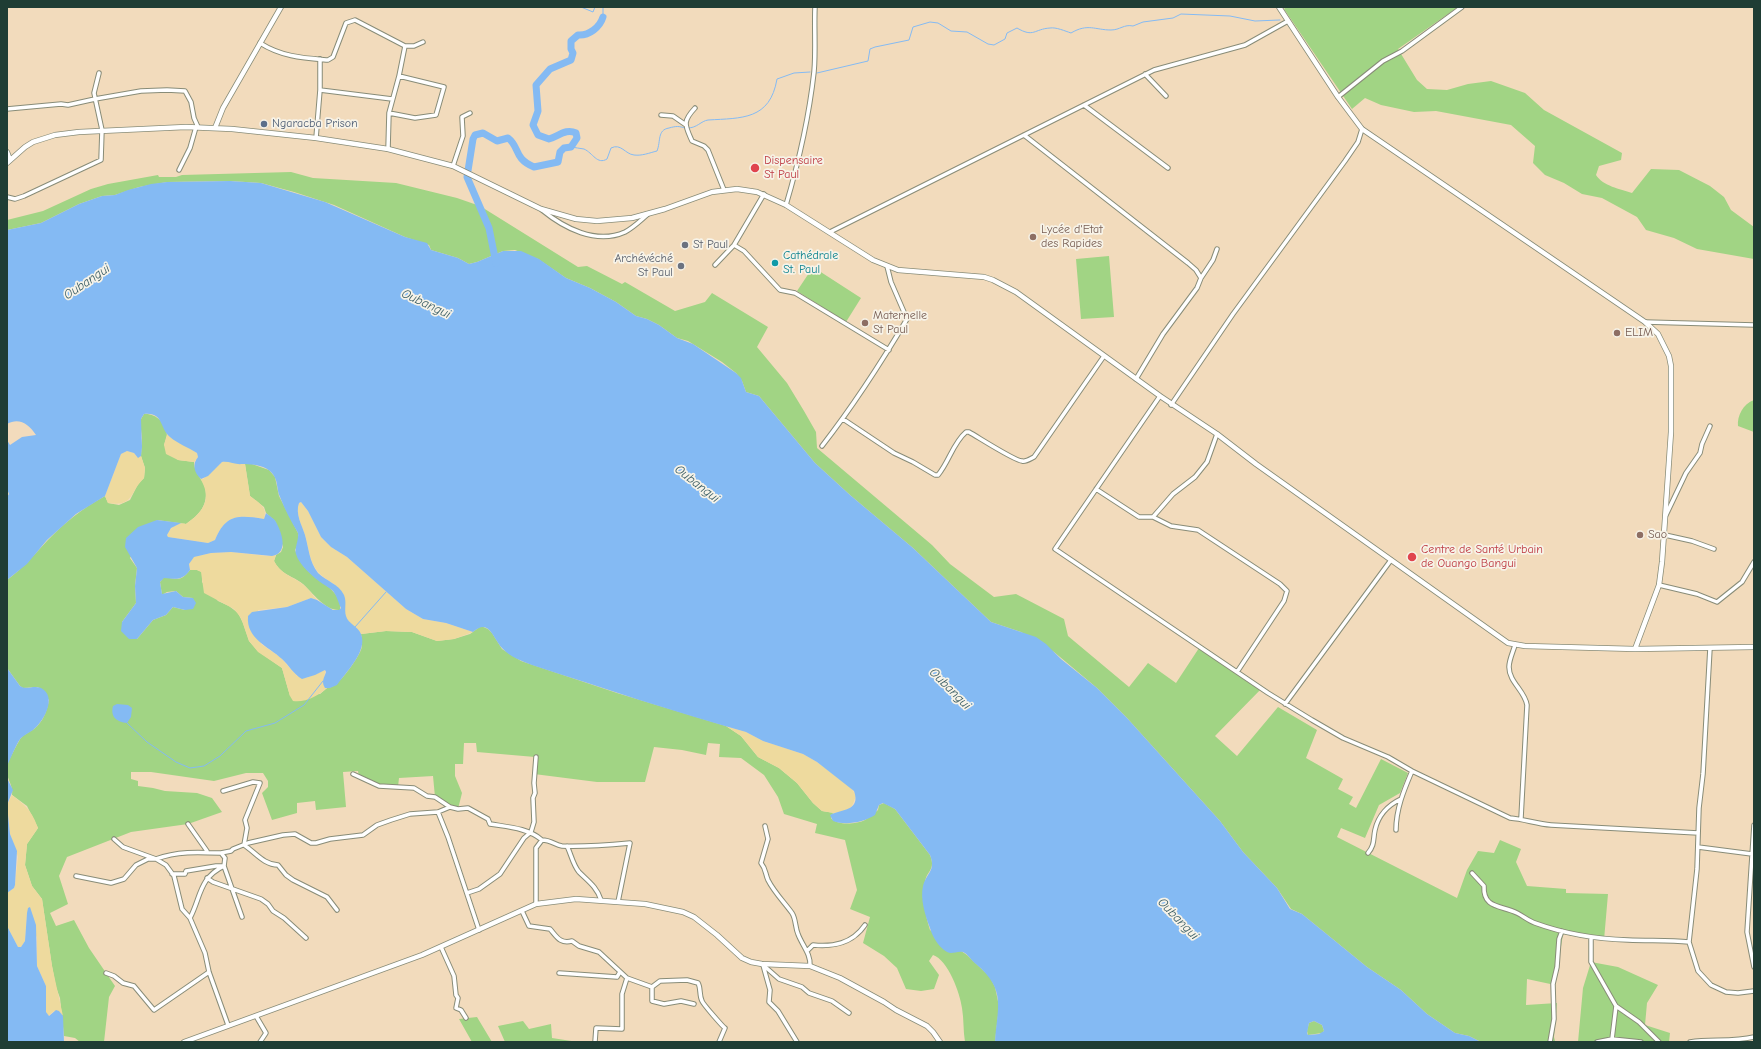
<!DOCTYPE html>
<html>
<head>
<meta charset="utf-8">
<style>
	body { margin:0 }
	#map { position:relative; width:1761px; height:1049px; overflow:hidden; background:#f2dbbc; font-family:"Comic Neue",sans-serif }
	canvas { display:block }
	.frame { position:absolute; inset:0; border:8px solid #1f3d34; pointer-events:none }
</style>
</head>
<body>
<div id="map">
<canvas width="1761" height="1049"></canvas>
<div class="frame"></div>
</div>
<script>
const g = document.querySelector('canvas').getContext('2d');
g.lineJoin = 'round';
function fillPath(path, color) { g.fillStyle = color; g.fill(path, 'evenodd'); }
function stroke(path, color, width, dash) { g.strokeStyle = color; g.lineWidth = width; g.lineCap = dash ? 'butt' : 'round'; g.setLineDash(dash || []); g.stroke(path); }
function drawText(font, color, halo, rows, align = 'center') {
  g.font = font + ' "Comic Neue",sans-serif'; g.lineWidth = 3.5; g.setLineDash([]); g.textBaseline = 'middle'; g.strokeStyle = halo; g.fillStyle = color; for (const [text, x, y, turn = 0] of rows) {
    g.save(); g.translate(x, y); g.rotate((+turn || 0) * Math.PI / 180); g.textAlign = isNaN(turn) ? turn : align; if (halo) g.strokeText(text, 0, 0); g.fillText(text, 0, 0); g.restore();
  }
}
fillPath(new Path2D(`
	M1286 7H1458L1398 49 1417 80 1427 89 1447 90 1468 84 1491 81 1525 93 1544 110 1622 153 1621 160 1599 166 1596 175C1603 186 1620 189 1632 193L1651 169 1679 170 1710 186 1724 197 1731 210 1754 227V259L1697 249 1674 238 1646 230 1637 217 1602 198 1582 194 1564 183 1545 175 1533 163 1535 146 1511 125 1436 111 1414 112 1381 105 1365 98 1352 109 1284 9Z
	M291 172 313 178 396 183 457 198 480 206 578 267 587 266 622 284 625 282 675 311 705 302 712 293 768 327 757 347 787 383 804 411 816 432 817 448 932 545 950 564 994 597 1016 594 1064 619 1068 636 1129 687 1148 663 1176 683 1201 645 1263 687 1215 736 1237 756 1278 707 1317 730 1306 758 1343 779 1338 789 1353 797 1349 804 1356 808 1381 759 1408 773 1400 793 1379 805 1365 838 1341 828 1337 837 1457 898 1467 870 1478 851 1494 853 1500 840 1521 849 1516 862 1527 886 1566 889V893L1608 894 1604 940 1590 939 1563 934 1555 985 1527 979 1526 1005 1557 1003 1554 1037 1555 1041 1573 1042H1481L1469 1036 1455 1033 1427 1014 1401 990 1367 967 1302 914 1291 909 1277 888 1243 852 1220 821 1127 718 1097 688 1054 652 1021 632 991 622 913 548 850 495 815 463 759 396 746 392 742 381 736 373 722 362 688 341 677 338 659 325 647 319 636 316 616 302 590 288 566 278 538 259 515 250 503 251 477 262 469 264 458 258 431 250 429 245 405 237 334 205 294 192 261 183 230 181 167 182 139 187 115 195 102 196 79 204 41 223 7 230V220L43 211 91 189 108 184 158 175 159 177H176L182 175Z
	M1109 256 1114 317 1081 319 1076 259Z
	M813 267 861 298 846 322 797 291Z
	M1754 400V432L1738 426C1737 416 1743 404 1754 400Z
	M144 414C156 413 166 423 167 435 167 437 165 442 164 445L178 460 194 462C194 473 202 478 205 487 209 505 199 515 186 524L157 520 130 558 137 568 135 586 136 603 122 622 137 639 153 620 166 615 173 607 185 610 193 598 183 597 176 591 167 592 162 595 160 582 164 577C177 579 181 582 190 570H197L202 572V582L218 601 229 606 238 613 243 623 249 641 258 651 282 668 290 696 320 694 327 688C337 689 356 661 360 652 363 647 362 640 361 634L386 631 412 632 437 641 454 639 470 634 481 626 488 629 492 633 502 649 521 661 617 693 726 726 741 736 758 757 779 768 797 783 813 803 822 811 834 813 832 814 831 818C837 826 857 824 865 820 870 817 874 813 878 810L879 805 884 803 895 809 930 855C936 870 927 870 925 882 923 899 925 914 930 930L967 955 990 977 995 987 999 1006 995 1042H965C963 1031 964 1019 962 1008 960 993 948 960 933 955L929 961 939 975 934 989 921 991 906 989 897 968 884 956 863 943 870 917 850 909 857 890 845 840 815 833 817 824 784 814 778 797 764 775 741 758 719 757 720 744 708 743 706 755 682 750 654 747 645 782H597L534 774 535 757 477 752 476 743H464L463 764H455V776L462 793 458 809 450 807 435 797 433 776 399 778 398 787 379 786 359 777 358 771 343 772 346 807 316 810 315 801 297 803V813L272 820 262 793 268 787V781L263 773H246L214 781 151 772H131V779L138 781V786L153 788 165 791 197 793 212 798 222 812 188 824 131 832 67 857 59 876 68 904 50 913 56 926 74 920 89 948 115 986 109 997 104 1042H80L75 1038 64 1036 60 998 56 987 52 966 42 899 32 886 25 865 27 844 38 828 27 806 12 795C14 785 4 776 7 765 8 762 19 740 21 738 24 734 30 732 34 729 43 722 47 711 49 700L38 687 23 688 20 686 7 668V580C22 569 34 555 47 541 64 523 83 508 105 496L108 503 119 505 130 500 138 484 144 478 145 468 141 456 142 438 140 422 141 419Z
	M249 463 269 470 275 477 279 496 298 533V544L295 550C298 558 302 565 308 571 319 581 343 592 340 610 325 611 313 593 303 584 293 576 280 574 274 561L276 555 281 552 283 547 275 521 266 513 264 507 250 496 245 464Z
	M1591 962 1618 967 1658 985 1647 1003 1645 1025 1670 1033 1669 1042H1578L1583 988Z
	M477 1017 492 1042H472L459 1019Z
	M523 1021 529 1029 551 1024 552 1038 578 1042H505L498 1026Z
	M1314 1021 1322 1025 1324 1031 1322 1033 1308 1035 1307 1031 1309 1023Z`), '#a1d484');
fillPath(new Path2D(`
	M167 434 197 453 198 457 194 462 178 460 166 454 164 445Z
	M127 451 134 453 137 457 141 456 145 468 144 478C129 493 134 507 108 503L105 496 121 454Z
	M226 461 245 464 250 496C259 503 268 507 264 519 238 515 226 514 215 540L208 543 168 537 167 535C171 527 177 522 186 524 205 511 212 498 200 478L203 479 222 462Z
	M301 502 308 511 321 537 331 547 347 557 406 609 423 619 446 623 473 632 454 639 437 641 412 632 386 631 361 634C357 628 347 623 345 615 344 607 347 600 342 592 336 583 325 580 318 572 309 561 309 548 305 535 302 525 295 514 299 503Z
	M231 552 267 556 276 555 274 561C280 573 291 576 301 583 307 587 312 594 317 600L311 598 287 607 258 610 261 644 280 657 297 676 306 678 325 670 324 686 327 688C318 696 305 703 293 701L290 696 282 668 258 652 249 641 241 618 234 609 204 593 201 572 197 570H190L189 564 193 557 211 553Z
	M726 726 746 732 763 741 803 754 817 762 847 784 852 789 856 796 852 806 846 811 834 813 822 811 813 803 797 783 779 768 758 757 741 736Z
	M12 795C26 806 32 811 38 828L27 844 25 865 32 886 42 899 52 966 63 1016 61 1013 54 1011 48 1016 46 1012V986L37 966V938L27 913 25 941 21 947H18L7 926V893L14 888 15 885 18 857 10 834 7 805Z`), '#eeda9e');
fillPath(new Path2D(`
	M230 181 261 183 325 202 405 237 427 243 431 250 458 258 469 264 477 262 503 251H521L539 259 566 278 590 288 616 302 636 316 647 319 659 325 677 338 693 344 736 373 741 378 746 392 759 396 815 463 850 495 913 548 991 622 1036 637 1046 644 1061 659 1097 688 1127 718 1220 821 1243 852 1277 888 1290 909 1302 914 1367 967 1401 990 1427 1014 1455 1033 1469 1036 1481 1042H995C997 1008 1007 990 976 964 972 961 968 954 963 952 959 951 954 953 951 953 941 952 932 936 930 928 925 916 920 898 923 886 927 872 936 871 930 855L895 809 883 803 879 805 875 815C864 822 846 826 833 821L830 815C842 809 861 811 854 791L817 762 803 754 763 741 746 732C674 712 603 688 532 665 522 661 510 657 503 649 493 640 490 617 473 632L446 623 423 619 406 609 347 557 331 547 321 537 308 511 301 502 299 503C295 514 302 525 305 535 309 549 309 561 318 573 326 581 339 584 344 595 347 602 344 609 346 616 348 624 358 626 361 634 368 651 346 672 337 685L330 688H325C321 682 324 678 326 672L325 670 315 675 302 679C293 674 289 665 282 659 268 646 246 639 248 616L252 612 287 607 311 598 317 600 333 610H339L341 608C338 602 337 596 333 591 330 588 326 586 323 584 313 577 299 565 296 554 294 549 299 540 298 533 291 521 285 510 280 497 278 493 278 490 277 485 275 467 258 464 242 464 236 465 229 461 222 462L208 476 201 479C194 473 192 464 198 457L197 453C188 447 178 444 170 437 159 428 164 412 144 414L141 419 142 447 141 456 138 458 134 453 127 451 121 454 105 496 76 514 47 540 27 564 7 580V497L9 494 7 489V440L10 445 22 437 36 435C29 424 19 417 7 424V230L41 223 79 204 102 196 115 195 128 190 151 184 167 182ZM1314 1021 1322 1025 1324 1031 1319 1034 1308 1035 1307 1033 1309 1023Z
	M266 513C269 516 274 518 276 522 282 533 289 553 272 556L231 552 211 553 194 557 189 564 190 570C182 581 176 579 164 578L160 582 162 594 176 591 183 597 193 598 196 603 193 609 185 610 173 607 166 615 153 620 137 639H129L121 631 122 622 136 603 135 586 137 568 125 547 126 538 138 527 157 520 181 523 171 528 167 535 168 537 208 543 215 540C226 514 238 515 264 519Z
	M7 668 20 686C27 691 36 683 44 690 56 700 43 722 33 730 29 733 24 735 21 738 16 744 11 758 7 766Z
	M117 704 128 705 132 708 131 717 127 723C117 722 110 717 113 706Z
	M7 778 13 790 7 805 10 834 17 851 15 885 14 888 7 893Z
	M30 907 36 925 37 966 46 986V1012L49 1016 56 1010 59 1011 63 1016 64 1042H7V926L18 947H21L25 941 27 913 28 908Z`), '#84baf3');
stroke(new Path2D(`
	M581 7 593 12 595 7
	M603 7V17
	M817 73 868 61 870 49 875 47 909 40 913 27 930 22 938 23 951 31 967 32 988 44 994 45 1005 39 1007 33 1017 28C1034 38 1034 29 1050 28 1056 27 1065 31 1071 33 1088 23 1095 30 1111 30 1120 30 1124 24 1133 26L1143 22 1173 18 1181 14 1230 16 1255 21 1280 20
	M688 128C697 128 701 121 708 120 742 118 770 120 777 79L794 73 810 72
	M571 147C575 148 580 148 584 149 593 153 597 165 607 159L611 148C621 143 625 154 634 155 642 156 649 153 657 151 661 141 657 130 669 128 676 126 679 126 685 128
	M355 627 386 592
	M127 723 147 742 176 762 190 768 204 766 220 756 246 731 275 723 304 705 323 681`), '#84baf3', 1);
stroke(new Path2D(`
	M496 263 489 228 467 177 473 139 475 135 483 133 497 141 508 138C520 147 513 158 534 167L558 162 560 152 564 148 571 147 577 138 576 133C566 128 559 136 549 139L538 135 533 125 538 111 536 85 550 69 571 60 573 53 571 49V41L578 35C589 36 600 27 603 17`), '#84baf3', 7);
const street = new Path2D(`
	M260 43C282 57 304 58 328 60L333 57 346 23 355 20 405 46H414L423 42
	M1145 74 1166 96
	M320 90 392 99
	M1338 97 1383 61 1402 51 1462 7
	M1084 105 1168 168
	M695 108C682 122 685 125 692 141L704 146 708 150 724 190
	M7 109 61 104 68 105 95 99 141 91 167 90 185 91 191 102 194 118 198 127
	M389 113 415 118 436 115 444 87 399 76
	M661 115 673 116 686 125
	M1024 135 1188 263 1196 270 1201 278
	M316 138 320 90V59
	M388 149 389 113 399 76 405 46
	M453 166 463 136 462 117 470 113
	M179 170 190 148 196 127
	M7 197 15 199 24 196 101 160 102 130 94 93 99 73
	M786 205C799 161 809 117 814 72 816 51 814 28 815 7
	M542 210C564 228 596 245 625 232 633 228 640 221 647 215
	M830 232 1154 70 1245 45 1288 21
	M734 245 744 251 780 290 795 293 889 350
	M715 265 734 245 764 194
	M1645 322 1754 325
	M1136 379 1163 334 1197 288 1201 278 1213 260 1217 249
	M1160 396 1055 549 1268 693 1312 720 1343 738 1388 757 1412 771 1510 818C1524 819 1537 824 1551 825L1698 833
	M1171 405 1233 314 1345 161 1358 142 1362 129
	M843 419 894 453 913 462 935 475H938C949 462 953 443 966 432H969C978 437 1015 461 1022 461 1026 462 1030 459 1034 457L1104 356
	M822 446C853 406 881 363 907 319L891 282 887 266
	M1096 489 1139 517H1153L1171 526 1198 530 1280 584 1287 591 1284 601 1237 672
	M1666 515 1686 473 1700 453 1702 444 1710 426
	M1153 517 1173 494 1195 477 1207 462 1217 434
	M1665 535 1692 541 1714 549
	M1659 585 1697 594 1717 602 1742 582 1754 562
	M1515 645C1513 652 1509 660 1509 667 1509 682 1525 691 1527 705L1521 818
	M1710 648 1703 774 1699 808 1697 869 1689 942 1698 971 1711 985 1726 992 1738 993 1754 991
	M1285 704 1391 560
	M353 774 379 786 414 788 427 796 435 797 450 807 458 809 468 808 488 819 490 824C508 827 528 828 542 840 551 840 555 845 562 846 585 847 608 845 630 843L618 902
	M223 791 253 782 260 783 245 820 247 828 244 845C255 852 264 865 278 865L286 875 293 880 327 897 337 910
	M438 812 448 837 479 930
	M188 824 207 851
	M1754 825 1747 932 1754 967
	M765 826 768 839 761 863C766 869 765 873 768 880 774 892 784 902 792 913 796 919 795 927 798 934 802 945 811 954 810 966
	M1396 830C1396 809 1404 790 1412 771
	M114 839 123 847 156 859C177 851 198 852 221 853L225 858 224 866 242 917
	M567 846C571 854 573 865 579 872 588 881 597 887 601 900
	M1698 847 1752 854
	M221 853 231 851 233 849 248 843 283 835 295 834 311 843H316L330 839 363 835 377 825 391 820 410 814 438 812 450 807
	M1368 853C1375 845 1373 839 1375 830 1378 816 1388 805 1401 799
	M1472 873 1484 886C1483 909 1501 905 1517 913 1523 916 1529 921 1535 923 1565 934 1597 939 1628 940 1649 941 1669 940 1689 942
	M172 874H185L186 871 216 866H223
	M76 876 111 883 124 879 136 865 148 859H156L166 865 174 876 182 909 190 918 205 953 209 972 228 1025
	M207 878 213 882 261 899 268 904 273 911 284 918 306 938
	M467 893 479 889 500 874 524 838 531 832 534 822 533 798 535 793 534 783 536 757
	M536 904V848L542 840
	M522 911 529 926 550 929C557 937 560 944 572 941L579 946 599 952 627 978 652 987V1001L664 1004 681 1001 694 1004
	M190 918C201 897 199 878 224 866
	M1591 937V962L1616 1006 1612 1039
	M441 947 454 976 456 995 458 998 456 1008 461 1010 466 1018
	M807 951 813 945C833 947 852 944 865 925
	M762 964 779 979 802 987 809 993 832 1001 849 1013
	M763 965 770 990 769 1002 778 1011 797 1042
	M106 973 114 976 123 983 134 986 154 1010 209 972
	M559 973 617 977 620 972
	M652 987 660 981 687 980 698 983C701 988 699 995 702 1001 703 1004 723 1027 725 1028L719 1042
	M1616 1006 1639 1022 1659 1042
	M256 1016 266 1033 260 1042
	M595 1042 596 1028 622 1029V994L627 978
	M1550 1042 1554 1019 1553 984 1557 967 1559 939 1562 931
	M1597 1042 1612 1039 1641 1042
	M1690 1042C1711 1039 1733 1042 1754 1037`);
const secondary = new Path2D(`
	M1279 7 1338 97 1362 129 1645 322 1658 334 1669 356 1671 366V432L1662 562 1659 585 1635 649
	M215 128 223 108 281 7
	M7 152 10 160
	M7 163 25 147 33 142 55 135 79 132 186 127 232 129 316 138 388 149 453 166 541 209 576 219 597 221 632 218 665 209 712 192 737 189 757 192 786 205 873 260 898 270 984 277 993 280 1016 292 1160 396 1217 434 1256 464 1508 643 1525 646 1635 649 1754 647
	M184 1042 422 955 536 904 576 899 645 904 683 912 694 917 717 935 742 958 751 962 762 964 810 966 840 978 884 1002 896 1010 927 1026 933 1032 940 1042`);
stroke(street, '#888c78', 5.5);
stroke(secondary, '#888c78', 6);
stroke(street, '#fff', 3.5);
stroke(secondary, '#fff', 4.5);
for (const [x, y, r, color] of [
	[264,124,4,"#5c6f8a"],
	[755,168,5,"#e0444e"],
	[1033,237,4,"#8d6e63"],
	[685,245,4,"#6b7280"],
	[775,263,4,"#0f9aa8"],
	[681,266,4,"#6b7280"],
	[865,323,4,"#8d6e63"],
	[1617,333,4,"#8d6e63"],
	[1640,535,4,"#8d6e63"],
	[1412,557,5,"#e0444e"]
]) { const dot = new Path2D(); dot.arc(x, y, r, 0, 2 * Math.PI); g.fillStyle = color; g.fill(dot); stroke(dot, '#f7f3e8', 1.5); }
drawText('12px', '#4e5e75', '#f7f3e8', [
	["Ngaracba Prison",272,124]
], 'left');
drawText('12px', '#be3a42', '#f7f3e8', [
	["Dispensaire",764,161],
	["St Paul",764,175],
	["Centre de Santé Urbain",1421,550],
	["de Ouango Bangui",1421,564]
], 'left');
drawText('12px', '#785e54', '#f7f3e8', [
	["Lycée d'Etat",1041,230],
	["des Rapides",1041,244],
	["Maternelle",873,316],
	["St Paul",873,330],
	["ELIM",1625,333],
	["Sao",1648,535]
], 'left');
drawText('12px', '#5b616d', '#f7f3e8', [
	["St Paul",693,245],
	["Archévéché",673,259,"right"],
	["St Paul",673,273,"right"]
], 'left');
drawText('12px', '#0d838f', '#f7f3e8', [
	["Cathédrale",783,256],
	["St. Paul",783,270]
], 'left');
drawText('italic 13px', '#385c64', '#f7f3e8', [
	["Oubangui",87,282,-34],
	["Oubangui",426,304,25],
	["Oubangui",697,484,38],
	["Oubangui",950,689,45],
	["Oubangui",1178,919,46]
]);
</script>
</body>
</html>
